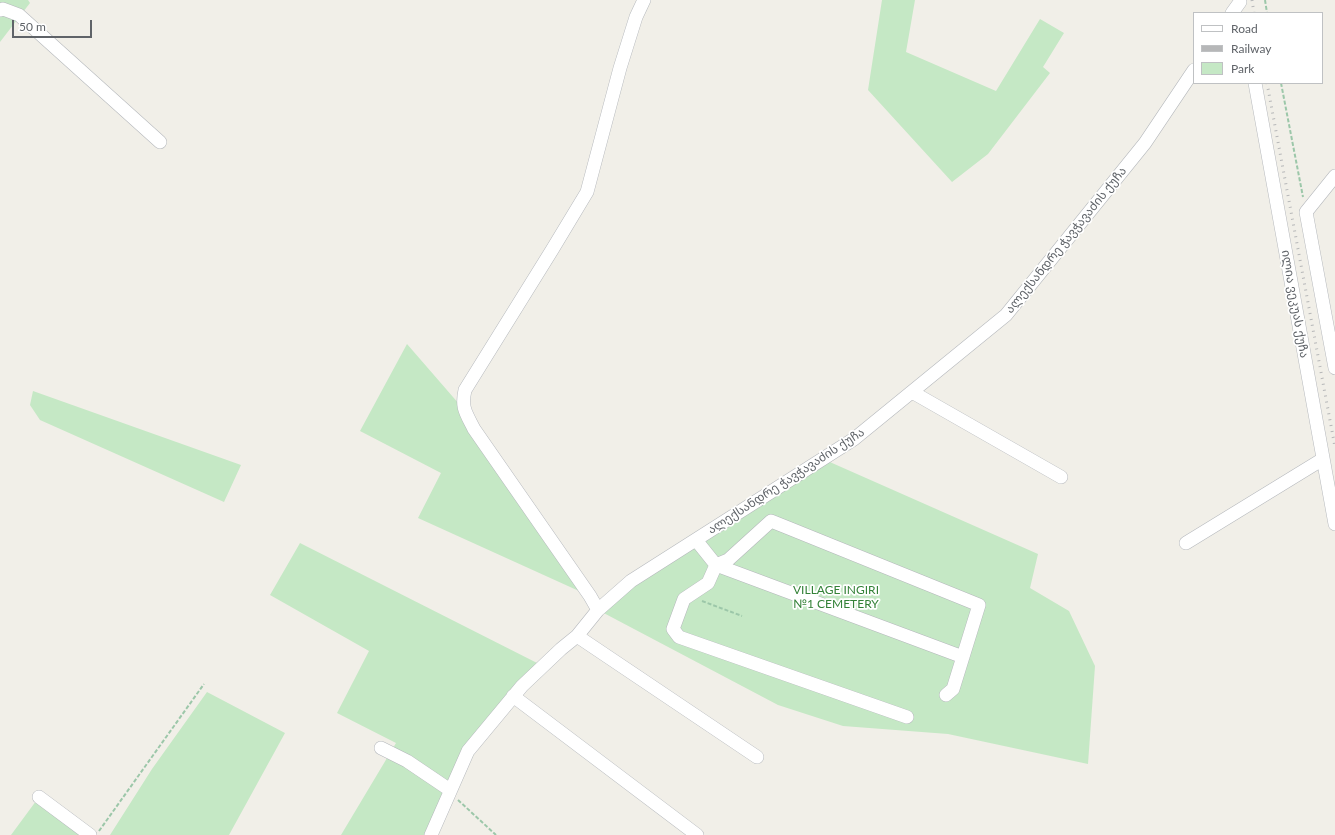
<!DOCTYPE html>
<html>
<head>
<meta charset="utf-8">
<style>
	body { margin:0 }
	#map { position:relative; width:1335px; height:835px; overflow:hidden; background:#f1efe8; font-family:Lato,sans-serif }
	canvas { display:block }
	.legend { position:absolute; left:1193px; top:12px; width:130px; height:72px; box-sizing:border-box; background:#fff; border:1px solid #bfc1c3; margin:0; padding:5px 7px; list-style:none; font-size:12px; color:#5f6368 }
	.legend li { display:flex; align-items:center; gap:8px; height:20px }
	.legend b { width:20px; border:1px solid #bfc1c3 }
	.scale { position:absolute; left:12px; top:20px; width:80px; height:18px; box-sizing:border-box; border:2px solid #5f6368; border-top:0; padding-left:5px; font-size:12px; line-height:14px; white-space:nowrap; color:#5f6368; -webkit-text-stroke:3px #fff; paint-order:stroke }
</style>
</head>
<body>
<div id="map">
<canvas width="1335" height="835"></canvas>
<ul class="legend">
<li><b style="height:5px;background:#fff"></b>Road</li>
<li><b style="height:5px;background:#b6b7b8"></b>Railway</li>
<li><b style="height:11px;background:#c5e8c5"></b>Park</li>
</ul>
<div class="scale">50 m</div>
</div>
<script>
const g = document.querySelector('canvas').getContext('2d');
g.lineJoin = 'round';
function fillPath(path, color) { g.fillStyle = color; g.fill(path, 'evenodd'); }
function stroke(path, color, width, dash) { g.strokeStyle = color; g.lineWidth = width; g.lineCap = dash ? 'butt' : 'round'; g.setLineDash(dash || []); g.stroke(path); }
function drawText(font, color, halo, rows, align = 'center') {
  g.font = font + ' Lato,"Noto Sans Georgian",sans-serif'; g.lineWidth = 3.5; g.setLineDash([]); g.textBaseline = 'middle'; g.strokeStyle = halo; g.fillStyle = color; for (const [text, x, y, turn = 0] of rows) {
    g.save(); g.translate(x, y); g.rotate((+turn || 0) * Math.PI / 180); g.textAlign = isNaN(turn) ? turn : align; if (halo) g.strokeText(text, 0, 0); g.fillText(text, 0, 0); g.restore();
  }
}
fillPath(new Path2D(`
	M0 0H28L30 3 0 42Z
	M882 0H915L906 52 996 91 1040 19 1064 33 1043 67 1050 73 988 154 952 182 868 90Z
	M407 344 466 412 590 596 418 518 441 473 360 431Z
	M33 391 241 465 224 502 40 420 30 405Z
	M823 459 1038 554 1030 588 1069 611 1095 666 1088 764 948 734 843 726 778 705 598 610Z
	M300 543 543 666 468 751 431 835H341L396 743 337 713 369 651 270 595Z
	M207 692 285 733 229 835H110L152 769Z
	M39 797 90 835H11Z`), '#c5e8c5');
const minor = new Path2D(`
	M0 10 3 9 19 15 160 142
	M1232 13 1240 2
	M1255 83 1335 524
	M1335 176 1306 212 1335 368
	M912 392 1061 477
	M696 540 716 565 963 657
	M1186 543 1323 459
	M598 610 590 596 474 429C466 413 461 408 465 390L552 250 587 192 620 68 636 17 644 0
	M577 636 757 757
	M513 696 697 835
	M907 717 679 637 673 629 684 599 708 583 716 565 728 560 771 521 786 527 979 605 953 689 946 695
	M381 748 407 761 450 790
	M39 797 90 835
	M431 835 468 751 522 686 561 649 577 636 598 610 631 581 854 439 1006 315 1145 143 1194 70`);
stroke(minor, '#b5b8bc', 14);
stroke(new Path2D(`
	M1265 0 1267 13
	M1281 83 1303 197
	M702 601 742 616
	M458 800 496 835
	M99 831 204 684`), '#9cc7a9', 2, [4, 2]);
stroke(minor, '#fff', 13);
stroke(new Path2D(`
	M1252 0 1254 13
	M1267 83 1335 447`), '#b6b7b8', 3, [1, 5]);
drawText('12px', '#5f6368', '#fff', [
	["ალექსანდრე ჭავჭავაძის ქუჩა",1066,240,-51],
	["ილია ვეკუას ქუჩა",1295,304,80],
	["ალექსანდრე ჭავჭავაძის ქუჩა",786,481,-33]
]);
drawText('12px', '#348238', '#fff', [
	["VILLAGE INGIRI",836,590],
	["№1 CEMETERY",836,604]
]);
</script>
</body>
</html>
